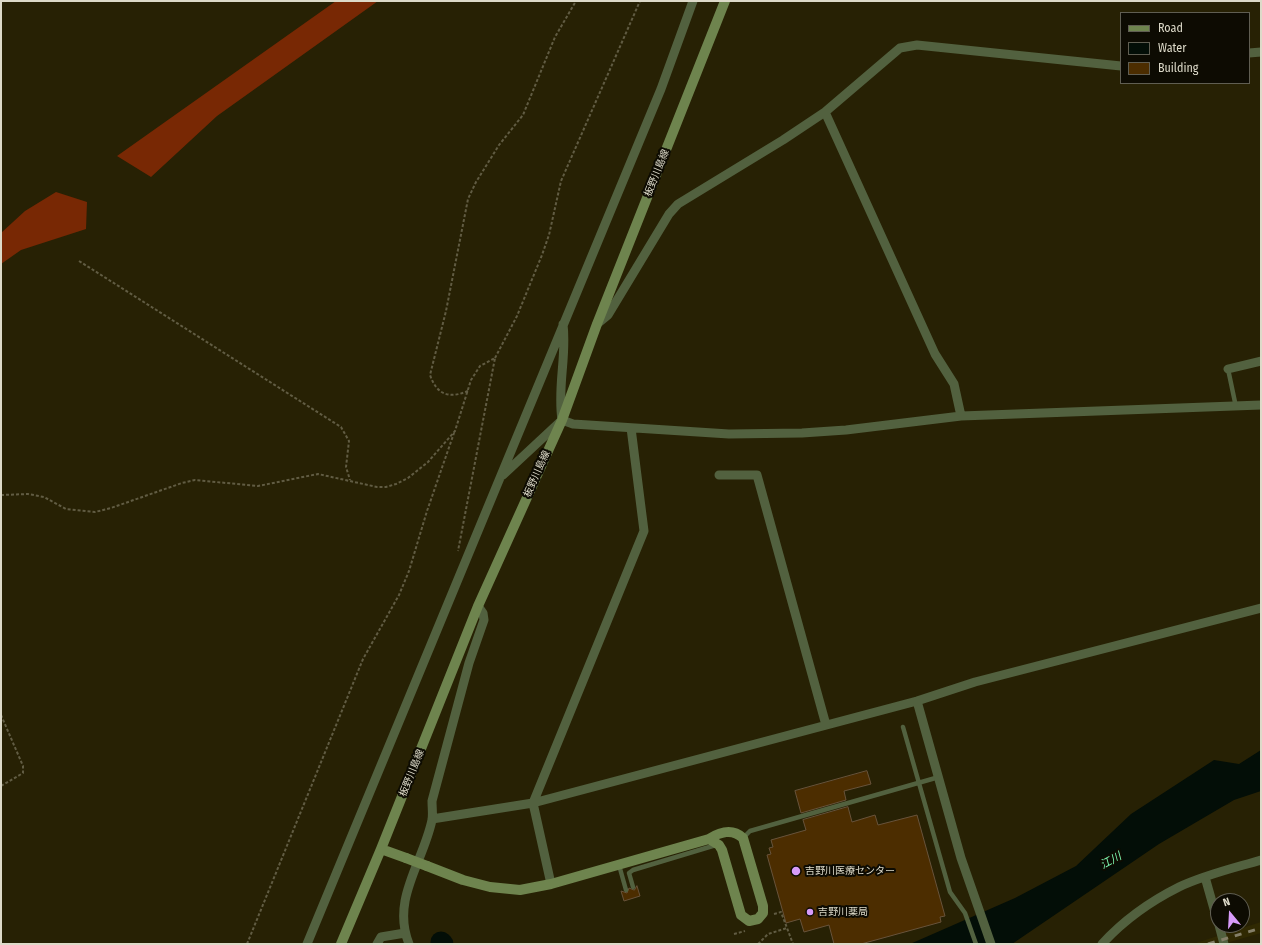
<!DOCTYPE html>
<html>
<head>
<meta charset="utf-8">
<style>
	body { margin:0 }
	#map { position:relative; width:1262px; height:945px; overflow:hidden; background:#272104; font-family:"Fira Sans Condensed",sans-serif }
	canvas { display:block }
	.frame { position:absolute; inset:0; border:2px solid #dddac9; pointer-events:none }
	.legend { position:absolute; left:1120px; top:12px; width:130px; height:72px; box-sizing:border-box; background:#0d0b02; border:1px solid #605e52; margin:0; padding:5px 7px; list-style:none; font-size:12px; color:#dddac9 }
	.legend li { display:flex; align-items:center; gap:8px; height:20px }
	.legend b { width:20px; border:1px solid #605e52 }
	.north { position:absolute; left:1210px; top:893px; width:40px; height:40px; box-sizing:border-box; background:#0d0b02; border:1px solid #605e52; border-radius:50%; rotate:342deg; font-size:11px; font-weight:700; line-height:16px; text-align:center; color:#dddac9 }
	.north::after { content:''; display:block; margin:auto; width:14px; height:18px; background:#d79bf9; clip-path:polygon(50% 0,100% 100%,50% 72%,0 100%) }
</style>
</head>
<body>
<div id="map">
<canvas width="1262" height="945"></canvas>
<div class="frame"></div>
<ul class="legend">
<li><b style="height:5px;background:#6e844e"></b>Road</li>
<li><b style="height:11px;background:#030e07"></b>Water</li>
<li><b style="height:11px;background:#4c2d00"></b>Building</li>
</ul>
<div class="north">N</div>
</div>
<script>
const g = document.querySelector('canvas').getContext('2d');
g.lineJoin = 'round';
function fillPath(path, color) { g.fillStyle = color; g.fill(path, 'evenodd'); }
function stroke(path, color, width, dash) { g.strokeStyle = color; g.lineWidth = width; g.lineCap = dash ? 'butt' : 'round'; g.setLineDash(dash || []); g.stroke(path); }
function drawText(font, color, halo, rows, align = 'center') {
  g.font = font + ' "Fira Sans Condensed","Noto Sans JP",sans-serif'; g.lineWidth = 4; g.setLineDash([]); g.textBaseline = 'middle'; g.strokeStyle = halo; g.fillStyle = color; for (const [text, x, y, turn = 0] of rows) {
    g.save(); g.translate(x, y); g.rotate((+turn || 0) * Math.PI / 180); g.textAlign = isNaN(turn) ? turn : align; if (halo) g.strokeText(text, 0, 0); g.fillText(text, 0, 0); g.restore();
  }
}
fillPath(new Path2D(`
	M1261 922V933L1223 944H1193Z`), '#302902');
fillPath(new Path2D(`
	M336 1H378L217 116 151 177 117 156Z
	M56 192 87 202 86 229 21 250 1 264V233L25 211Z`), '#782804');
fillPath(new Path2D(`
	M1261 750V791L1234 800 1159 844 1012 944H910L1015 898 1076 866 1131 814 1214 760 1239 764Z`), '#030e07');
stroke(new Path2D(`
	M441 942 443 944`), '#030e07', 21);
const building = new Path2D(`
	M867 771 871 784 844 791 846 800 801 813 795 791Z
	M848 807 852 822 875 815 878 825 917 815 945 916 940 917 941 922 861 944H834L829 925 804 932 800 919 786 923 767 855 771 854 769 848 773 847 771 840 806 830 803 820Z
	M637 886 640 896 624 901 621 891 627 893 629 888 634 890Z`);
fillPath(building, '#4c2d00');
stroke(building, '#68533b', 1);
stroke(new Path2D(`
	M79 261 341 427 349 441 346 467 350 480
	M495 358 517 316 542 255 549 235 561 181 640 1
	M468 391C449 399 437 395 430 375L446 311 468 199 476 182 499 145 523 115 555 37 576 1
	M1 495 28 494 44 497 66 509 95 512 111 508 182 483 195 480 258 486 318 474 377 487H386L396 484 408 478 428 462 455 431 471 380 480 366 495 358 458 551
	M1 715 23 766V773L1 786
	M774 914 781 912 793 944
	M734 934 745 931
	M247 944 363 659 399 595 409 571 427 511 454 433
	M758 944 768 934 787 928`), '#615c43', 2, [3, 2]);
stroke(new Path2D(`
	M1228 369 1236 407
	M903 727 950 892 965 913 976 944
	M743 838 750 831 939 777
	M619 865 626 890
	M633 887 629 873 633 870 716 845`), '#52613f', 4.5);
stroke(new Path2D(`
	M1249 53 1261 52
	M825 112 935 354 954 384 961 416
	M597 324 608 315 669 214 678 204 783 140 825 112 900 48 917 45 1121 66
	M1228 369 1261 361
	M562 420 573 424 729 434 802 433 846 430 961 416 1261 405
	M562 420C557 386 567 357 563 324
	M503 475 561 421
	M719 475H757L826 725
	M917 701 961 858 991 944
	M432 819 533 803 917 701 975 682 1261 608
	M1205 877 1218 923
	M551 884 533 803 644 531 631 428
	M1219 925 1224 944
	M307 944 661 89 693 1
	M377 944 381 937 405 933
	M409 944C391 899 423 863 432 820 433 814 432 807 432 801L469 663 484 620 483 613 478 606
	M1102 944C1123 921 1151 901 1179 887 1204 875 1234 868 1261 860`), '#52613f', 9);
stroke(new Path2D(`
	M381 849 406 858
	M427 866 463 880 490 887 520 890 551 884 709 839C720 832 732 828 743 838L763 906V913L758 919 749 921 741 915 722 850 719 845 709 839
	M341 944 381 849 478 606 562 420 597 324 725 1`), '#6e844e', 10);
stroke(new Path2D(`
	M1208 944 1261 928`), '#847f68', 3, [7, 7]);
stroke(new Path2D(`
	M406 858 427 866`), '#6e844e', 10);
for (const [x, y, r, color] of [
	[796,871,5,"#d79bf9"],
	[810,912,4,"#d79bf9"]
]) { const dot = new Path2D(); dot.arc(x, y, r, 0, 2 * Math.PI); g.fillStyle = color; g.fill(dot); stroke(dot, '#0d0b02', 1.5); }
drawText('10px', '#dddac9', '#0d0b02', [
	["板野川島線",657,173,-68],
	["板野川島線",537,474,-66],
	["板野川島線",412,773,-68]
]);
drawText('10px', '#dddac9', '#0d0b02', [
	["吉野川医療センター",805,871],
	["吉野川薬局",818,912]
], 'left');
drawText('italic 11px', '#7df9b2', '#0d0b02', [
	["江川",1111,861,-29]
]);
</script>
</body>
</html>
